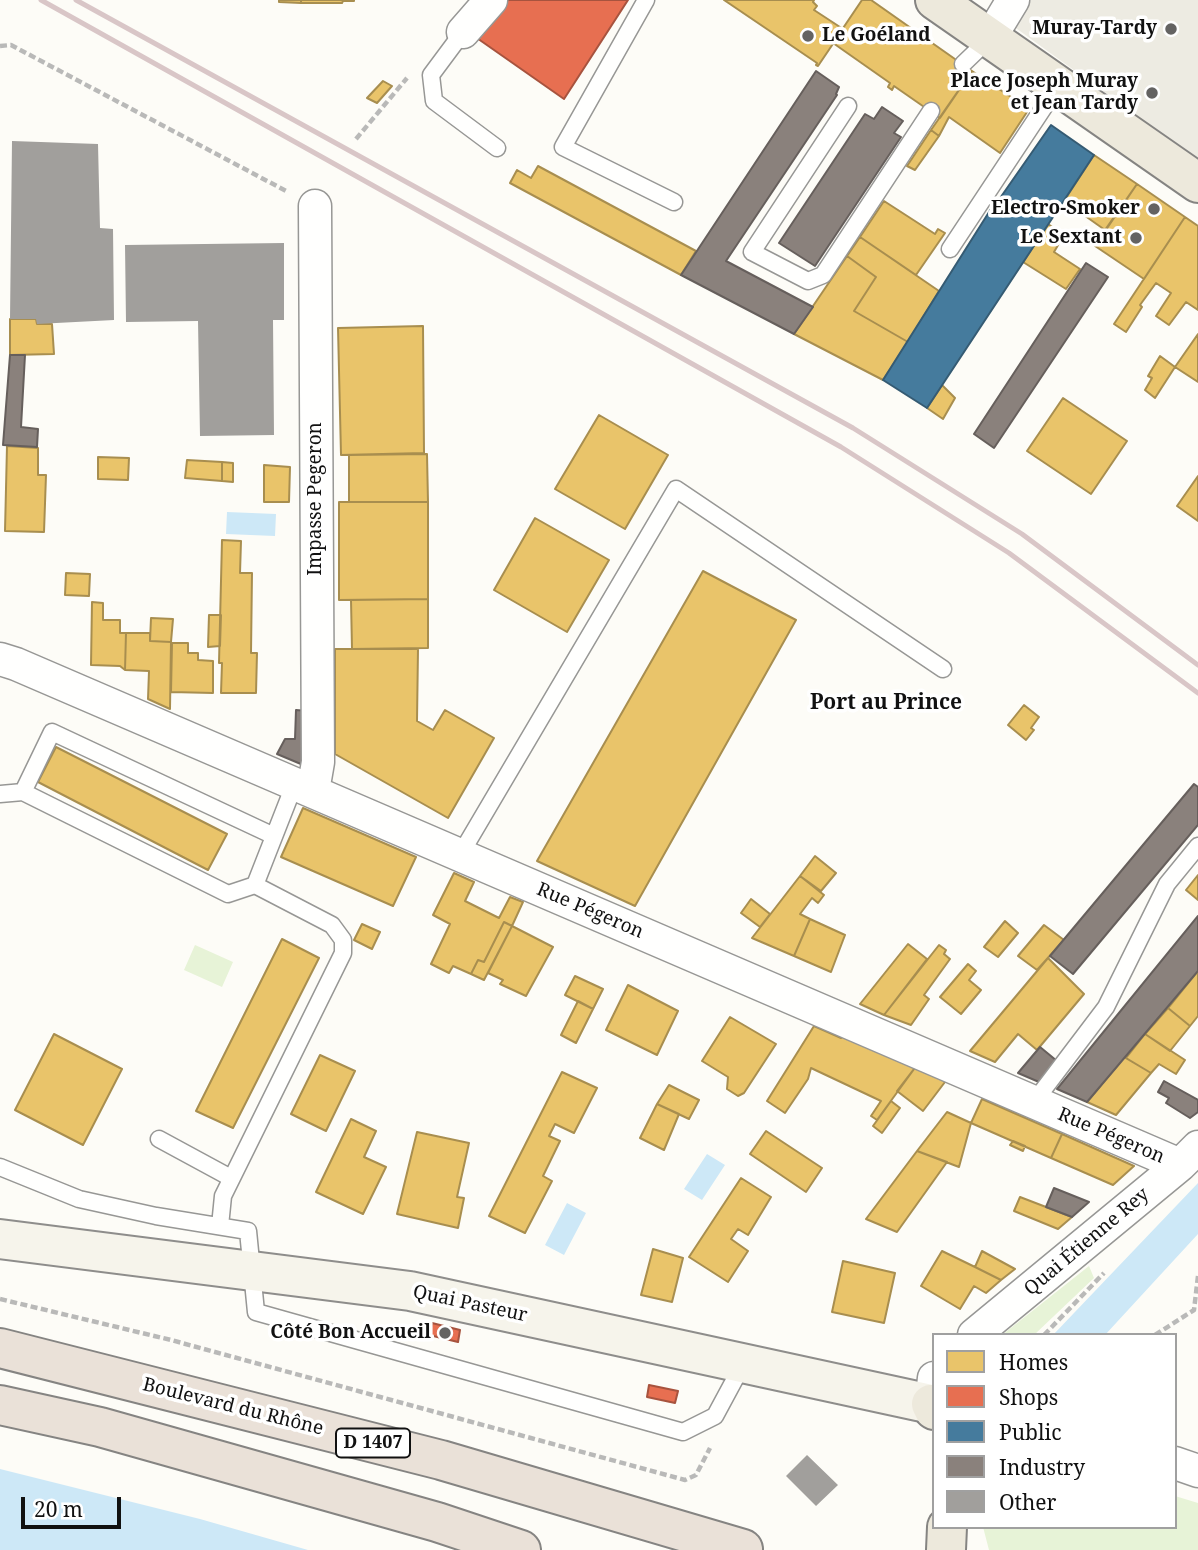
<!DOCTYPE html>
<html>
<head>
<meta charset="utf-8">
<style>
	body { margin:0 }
	#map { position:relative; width:1198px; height:1550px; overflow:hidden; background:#fdfcf7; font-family:"Noto Serif",serif }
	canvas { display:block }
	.legend { position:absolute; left:932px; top:1333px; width:245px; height:196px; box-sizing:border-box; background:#fff; border:2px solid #a0a0a0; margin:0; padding:9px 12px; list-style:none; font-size:21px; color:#111 }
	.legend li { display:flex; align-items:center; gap:14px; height:35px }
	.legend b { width:35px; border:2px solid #a0a0a0 }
	.scale { position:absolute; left:21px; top:1497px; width:100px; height:32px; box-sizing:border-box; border:4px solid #111; border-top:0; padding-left:9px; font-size:21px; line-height:24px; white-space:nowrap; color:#111; -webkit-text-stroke:5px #fff; paint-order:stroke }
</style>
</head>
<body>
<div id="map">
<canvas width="1198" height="1550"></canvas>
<ul class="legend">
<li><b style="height:19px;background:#e9c46a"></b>Homes</li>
<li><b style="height:19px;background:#e76f51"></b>Shops</li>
<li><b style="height:19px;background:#457b9d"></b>Public</li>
<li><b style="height:19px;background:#8a817c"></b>Industry</li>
<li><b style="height:19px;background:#a19f9c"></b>Other</li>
</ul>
<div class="scale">20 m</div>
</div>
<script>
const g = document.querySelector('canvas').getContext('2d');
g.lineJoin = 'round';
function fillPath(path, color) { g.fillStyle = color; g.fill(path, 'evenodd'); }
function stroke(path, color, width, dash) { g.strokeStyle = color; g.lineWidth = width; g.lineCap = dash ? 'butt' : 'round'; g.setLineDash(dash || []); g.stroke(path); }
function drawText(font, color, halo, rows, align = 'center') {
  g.font = font + ' "Noto Serif",serif'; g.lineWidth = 7; g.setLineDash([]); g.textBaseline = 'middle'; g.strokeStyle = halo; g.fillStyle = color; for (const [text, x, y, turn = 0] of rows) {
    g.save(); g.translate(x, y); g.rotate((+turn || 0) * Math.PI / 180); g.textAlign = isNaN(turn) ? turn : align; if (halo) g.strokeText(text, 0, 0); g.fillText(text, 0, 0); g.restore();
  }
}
fillPath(new Path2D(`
	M195 945 233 962 222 987 184 970Z
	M1089 1266 1094 1278 1034 1335H1002Z
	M1175 1496 1198 1503V1550H989L983 1527H1175Z`), '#e7f3d7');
fillPath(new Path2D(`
	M1027 0H1198V160L1013 26Z`), '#edebe2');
fillPath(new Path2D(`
	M227 512 276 514 275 536 226 534Z
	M707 1154 725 1165 702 1200 684 1189Z
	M1198 1183V1234L1105 1335H1053Z
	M567 1203 586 1213 564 1255 545 1245Z
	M0 1469 200 1519 308 1550H0Z`), '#cde8f7');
const homes = new Path2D(`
	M279 0H301V3L279 2Z
	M301 0H354V1H343L342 3H301Z
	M724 0H814L813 2 817 6 814 10 843 29 818 66 816 65 817 63Z
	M862 0H871L972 71 940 118 894 86 892 90 888 87 890 83 833 43Z
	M972 71 1029 109 1000 153 949 117 939 136 931 130Z
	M383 81 392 86 377 103 367 98Z
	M931 130 939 136 915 170 907 166Z
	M1094 155 1137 184 1105 230 1064 201Z
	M538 166 696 251 681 275 510 183 517 170 531 178Z
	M1137 184 1185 217 1144 279 1095 246Z
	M884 201 935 234 938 229 945 233 916 275 860 237Z
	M1185 217 1198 226V310L1186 302 1169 325 1156 316 1171 293 1156 283 1140 305 1142 307 1126 332 1114 324Z
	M1048 224 1064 235 1054 252 1080 269 1066 289 1023 262Z
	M860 237 939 291 908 342 854 311 876 277 847 256Z
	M847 256 876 277 854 311 908 342 883 380 794 334Z
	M10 319H36L37 324H52L54 354 10 355Z
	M423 326 424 453 341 455 338 328Z
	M1198 334V382L1175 367Z
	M1160 356 1175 367 1155 398 1145 390 1152 378 1148 376Z
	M942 385 955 398 943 419 927 408Z
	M1063 398 1127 441 1091 494 1027 451Z
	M599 415 668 455 625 529 555 489Z
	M7 446 38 448V475H46L44 532 5 531Z
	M427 454 428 502H349V455Z
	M98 457 129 458 128 480 98 479Z
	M187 460 222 462V481L185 478Z
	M222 462 233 463V482L222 481Z
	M264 465 290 467 289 502H264Z
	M1198 476V521L1177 506Z
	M339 502H428V599L339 600Z
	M535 518 609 560 567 632 494 590Z
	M222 540 241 541 240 573H252L251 653H257L256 693H221L222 663H219Z
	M703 571 796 620 635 906 537 861Z
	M66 573 90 574 89 596 65 595Z
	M428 599V648L352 649 351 600Z
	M92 602 103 603V620H120V633H126L125 670 120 666 91 665Z
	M209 615H221L220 646 208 647Z
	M151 618 173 619 171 642 150 641Z
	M126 633H150V641L171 642 170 709 148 699 149 671 125 670Z
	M172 643H188V653H198V660L213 661V693L171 692Z
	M335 649H418L417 721 433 730 445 710 494 738 448 818 335 754Z
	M1024 705 1039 717 1031 728 1034 730 1026 740 1008 725Z
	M56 747 227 834 208 870 38 782Z
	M303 808 416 857 393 906 281 857Z
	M815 856 836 873 821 891 800 876Z
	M454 873 474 882 465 901 499 918 510 897 523 902 512 926 504 922 484 962 478 960 471 974 453 966 449 973 431 964 450 924 433 915Z
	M1198 875V900L1186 890Z
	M800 876 824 895 818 903 812 898 800 914 810 919 794 956 752 938Z
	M751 899 770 914 760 927 741 913Z
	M810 919 845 935 831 972 794 956Z
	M1005 921 1018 933 998 957 984 947Z
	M504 922 512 926 484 980 471 974 478 960 484 962Z
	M362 924 380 932 372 949 354 940Z
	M1044 925 1064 940 1037 970 1018 956Z
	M512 926 553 947 526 996 500 984 503 980 488 973Z
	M282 939 319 958 233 1128 196 1111Z
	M908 944 927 959 884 1015 860 1004Z
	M939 945 946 950 944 954 950 959 924 995 929 999 911 1025 884 1015Z
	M1048 958 1084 994 1037 1050 1018 1034 995 1062 970 1051Z
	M968 964 976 971 969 980 981 990 961 1014 940 997Z
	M1198 971V1016L1190 1026 1168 1008Z
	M575 976 603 989 593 1009 565 995Z
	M628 985 678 1011 657 1055 606 1030Z
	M578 1001 593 1009 576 1043 561 1035Z
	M1168 1008 1190 1026 1170 1051 1145 1034Z
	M730 1017 776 1044 744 1093 738 1096 727 1089 728 1077 702 1061Z
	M814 1026 841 1038 844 1033 917 1065 877 1120 871 1116 881 1101 811 1068 808 1079 785 1113 767 1101Z
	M54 1034 122 1069 83 1145 15 1110Z
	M1145 1034 1185 1060 1176 1074 1159 1064 1151 1073 1126 1058Z
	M320 1055 355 1071 326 1131 291 1114Z
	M1124 1057 1151 1073 1116 1115 1087 1102Z
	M917 1065 948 1078 923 1111 897 1091Z
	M562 1072 597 1088 574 1133 555 1124 549 1136 560 1141 543 1176 552 1181 525 1233 489 1216Z
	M669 1085 699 1100 689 1119 657 1104Z
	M982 1099 1062 1134 1051 1158 971 1123Z
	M891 1101 900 1108 882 1133 873 1126Z
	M657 1104 679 1114 664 1150 640 1138Z
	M947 1112 971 1123 959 1167 917 1151Z
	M351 1119 376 1131 364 1157 386 1167 363 1214 316 1192Z
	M766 1131 822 1168 806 1192 750 1154Z
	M417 1132 469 1143 457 1197 464 1198 458 1228 397 1214Z
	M1062 1134 1134 1166 1113 1185 1051 1158Z
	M1013 1141 1025 1146 1023 1151 1010 1145Z
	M917 1151 947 1162 897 1232 866 1219Z
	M741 1178 771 1197 748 1235 738 1229 731 1239 748 1251 728 1282 689 1257Z
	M1020 1197 1072 1217 1058 1229 1014 1211Z
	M653 1249 683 1258 672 1302 641 1295Z
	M942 1251 975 1267 1001 1280 986 1293 974 1286 960 1309 921 1286Z
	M982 1251 1015 1269 1001 1280 975 1267Z
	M843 1261 895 1273 884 1323 832 1312Z`);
fillPath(homes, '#e9c46a');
stroke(homes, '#a88e4f', 2);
const shops = new Path2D(`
	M508 0H628L564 99 474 36Z
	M432 1323 460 1330 458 1342 429 1335Z
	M649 1385 678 1391 675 1403 647 1397Z`);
fillPath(shops, '#e76f51');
stroke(shops, '#a7533e', 2);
const public = new Path2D(`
	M1051 125 1094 155 927 408 883 380 996 201H998Z`);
fillPath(public, '#457b9d');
stroke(public, '#355b73', 2);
const industry = new Path2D(`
	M816 71 839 87 836 94 837 95 726 261 813 307 794 334 681 275Z
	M882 107 903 121 894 133 901 137 815 266 779 243 865 114 874 119Z
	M1086 263 1108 277 994 448 974 434Z
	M10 355H25L21 427 38 429 37 447 3 445Z
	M296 710 308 711V767L277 754 285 739H295Z
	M1194 784 1198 787V825L1073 974 1050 956Z
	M1198 916V971L1087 1102 1057 1089Z
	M1040 1047 1057 1061 1039 1082 1018 1073Z
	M1164 1081 1198 1100V1112L1190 1118 1166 1103 1169 1098 1158 1092Z
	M1054 1188 1089 1202 1072 1217 1046 1207Z`);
fillPath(industry, '#8a817c');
stroke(industry, '#665f5c', 2);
fillPath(new Path2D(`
	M12 141 98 144 100 228 113 229 114 320 37 324 36 319H10Z
	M284 243V320H273L274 435 200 436 198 321 126 322 125 245Z
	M807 1455 838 1485 816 1506 786 1476Z`), '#a19f9c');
const lane = new Path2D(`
	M646 0 563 147 674 202
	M463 32 431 75 434 101 497 148
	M963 64 990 38
	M848 106 752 252 808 281 823 275 931 111
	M950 249 1044 107 1051 83
	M23 792 52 732 274 836
	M0 794 23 792 228 894 255 885 332 925 343 940V953L223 1196 220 1226
	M460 855 676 489 943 669
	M255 885 295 783
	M1034 1102 1106 1007 1167 884 1198 846
	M159 1139 231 1178
	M0 1167 79 1199 156 1216 248 1231 256 1312 683 1432 715 1416 743 1364`);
const street = new Path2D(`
	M463 32 491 0
	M990 38 1013 0
	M0 659 16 664 1180 1165
	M313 791 318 762 315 206
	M974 1335 1180 1165 1198 1147
	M934 1378 931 1404 934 1405
	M1175 1463 1198 1471`);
const secondary = new Path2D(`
	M0 1239 410 1291 931 1404`);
const primary = new Path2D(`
	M935 0 1198 183
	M931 1404 934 1410
	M946 1550 947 1527`);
const highway = new Path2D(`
	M0 1348 441 1460 743 1549
	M0 1405 100 1427 437 1522 521 1550`);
stroke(lane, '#979795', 19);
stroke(street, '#979795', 35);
stroke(secondary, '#8e8d8b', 42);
stroke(primary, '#858482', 42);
stroke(highway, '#858482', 42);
stroke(new Path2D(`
	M0 46 11 45 288 192
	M356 139 407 78
	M0 1299 171 1340 685 1480 696 1475 710 1448
	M1044 1335 1104 1273
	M1155 1335 1194 1310 1198 1276`), '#b9b9b8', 4.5, [7, 3.5]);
stroke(lane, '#fffffe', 16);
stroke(street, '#fffffe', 32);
stroke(secondary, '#f6f4eb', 38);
stroke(primary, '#ede9dc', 38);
stroke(highway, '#eae1d8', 38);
stroke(new Path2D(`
	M41 0 841 447 1009 553 1198 693
	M76 0 853 428 1022 534 1198 665`), '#d9c6c7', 5);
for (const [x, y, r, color] of [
	[1171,29,7,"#646362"],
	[808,36,7,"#646362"],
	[1152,93,7,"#646362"],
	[1154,209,7,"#646362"],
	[1136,238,7,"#646362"],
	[445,1333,7,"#646362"]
]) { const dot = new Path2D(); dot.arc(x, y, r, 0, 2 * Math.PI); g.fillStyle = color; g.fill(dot); stroke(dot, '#fff', 2.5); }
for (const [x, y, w] of [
	[373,1443,74]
]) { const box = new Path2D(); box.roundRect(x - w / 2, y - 14.5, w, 29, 5); g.fillStyle = '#fff'; g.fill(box); stroke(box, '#111', 2); }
drawText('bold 18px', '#111', null, [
	["D 1407",373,1443]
]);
drawText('bold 19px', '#111', '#fff', [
	["Muray-Tardy",1157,29],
	["Le Goéland",822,36,"left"],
	["Place Joseph Muray",1138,82],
	["et Jean Tardy",1138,104],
	["Electro-Smoker",1140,209],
	["Le Sextant",1122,238],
	["Côté Bon Accueil",431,1333]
], 'right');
drawText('19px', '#111', '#fff', [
	["Impasse Pegeron",316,499,-90],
	["Rue Pégeron",590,911,23],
	["Rue Pégeron",1111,1136,23],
	["Quai Étienne Rey",1087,1242,-40],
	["Quai Pasteur",470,1304,12],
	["Boulevard du Rhône",233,1407,14]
]);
drawText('bold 21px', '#111', '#fff', [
	["Port au Prince",886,703]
]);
</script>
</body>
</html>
